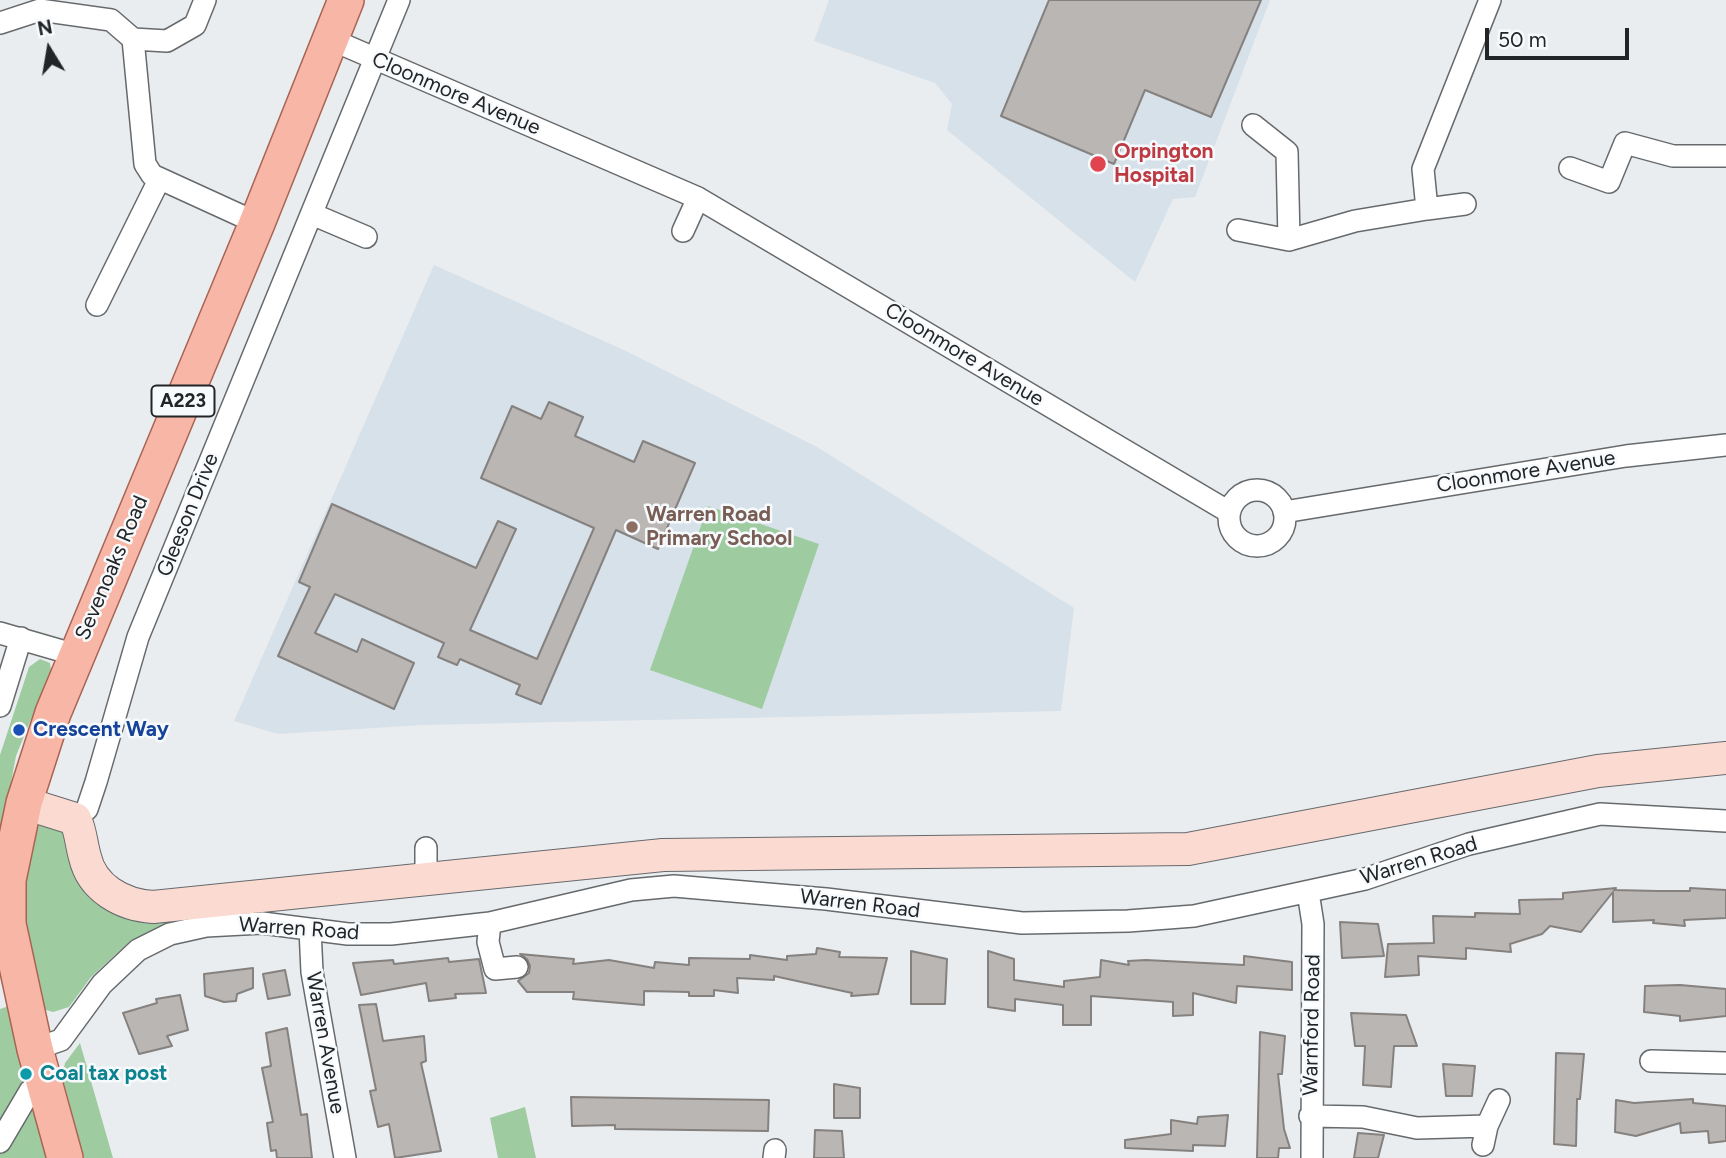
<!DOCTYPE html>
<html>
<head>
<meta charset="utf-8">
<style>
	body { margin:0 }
	#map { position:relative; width:1726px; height:1158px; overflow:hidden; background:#eaedf0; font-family:Figtree,sans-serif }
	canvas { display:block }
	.north { position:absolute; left:14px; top:14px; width:70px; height:70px; -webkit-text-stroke:5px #f7fafd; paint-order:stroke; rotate:349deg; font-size:19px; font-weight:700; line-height:28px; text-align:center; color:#232426 }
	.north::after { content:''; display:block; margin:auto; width:24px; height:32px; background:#232426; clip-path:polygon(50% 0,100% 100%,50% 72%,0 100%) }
	.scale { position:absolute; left:1485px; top:28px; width:144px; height:32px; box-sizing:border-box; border:4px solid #232426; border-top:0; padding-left:9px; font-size:21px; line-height:24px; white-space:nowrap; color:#232426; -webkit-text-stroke:5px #f7fafd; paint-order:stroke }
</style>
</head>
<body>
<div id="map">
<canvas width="1726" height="1158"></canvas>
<div class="north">N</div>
<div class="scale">50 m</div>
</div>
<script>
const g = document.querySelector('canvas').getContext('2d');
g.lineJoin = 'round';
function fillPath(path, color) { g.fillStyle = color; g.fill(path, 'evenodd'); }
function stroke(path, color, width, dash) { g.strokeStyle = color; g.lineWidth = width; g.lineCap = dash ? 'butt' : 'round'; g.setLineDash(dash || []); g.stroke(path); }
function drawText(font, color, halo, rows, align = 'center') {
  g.font = font + ' Figtree,sans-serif'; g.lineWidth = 5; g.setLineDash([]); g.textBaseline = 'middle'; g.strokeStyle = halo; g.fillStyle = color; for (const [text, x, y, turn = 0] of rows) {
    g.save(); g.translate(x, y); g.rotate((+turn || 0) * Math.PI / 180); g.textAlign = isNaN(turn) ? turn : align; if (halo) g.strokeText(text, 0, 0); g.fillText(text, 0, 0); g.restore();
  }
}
fillPath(new Path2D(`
	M829 0H1270L1195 197 1173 199 1135 282 947 130 952 104 935 83 814 41Z
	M434 265 626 351 817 447 1074 608 1061 711 423 725 278 734 234 721Z`), '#d7e1e9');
fillPath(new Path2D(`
	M708 506 819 544 762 709 650 670Z
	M40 659 50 663 51 670 16 756 0 840V755L29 667Z
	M34 821C69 827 69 832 76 865L179 919 129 942 91 977 69 1007 53 1012 39 1008 19 901Z
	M6 1007 12 1008 55 1158H0V1009Z
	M80 1043 113 1158H84L62 1076 65 1063Z
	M525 1107 536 1158H498L490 1118Z`), '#9ecb9f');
const building = new Path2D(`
	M1049 0H1261L1211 117 1145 90 1114 164 1001 116Z
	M549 402 583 417 575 436 634 462 643 441 695 463 658 549 616 530 541 704 516 694 520 685 460 659 457 665 438 657 444 643 335 594 315 633 357 652 362 639 414 663 394 709 278 656 310 587 299 582 332 504 476 568 498 521 516 529 470 630 537 659 594 528 481 478 512 406 541 419Z
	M1616 888 1614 890 1658 891H1690V888L1726 890V918L1684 920 1685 926 1653 923 1654 920 1613 922V892L1581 932 1550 926 1542 934 1510 944 1511 952 1466 948V959L1418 956 1419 975 1385 977 1388 944 1434 943 1433 916 1475 917V913L1520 914 1519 900 1563 899V893Z
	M1340 922 1378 924 1384 956 1342 958Z
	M817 948 840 952 839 957 887 958 878 994 851 996 852 993 774 976V980L737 978 738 993 714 990V996H689V992L644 991V1005L573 999 574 992H527L518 981 529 973 530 966 527 959 520 954 574 959 573 964 609 960 654 968 655 962 689 965V958L750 959V955L787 960V956L816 954Z
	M911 951 947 959 945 1004H911Z
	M988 951 1014 959V980L1064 987V981L1100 977 1101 960 1129 965 1128 961 1146 960 1244 965V956L1292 962V990L1237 986 1236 1003 1193 993V1015L1173 1016V1002L1091 996V1025H1063V1005L1015 999V1011L988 1007Z
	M448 958 449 962 479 959 486 993 455 994 456 998 429 1001 426 983 361 995 353 963 393 960 394 964Z
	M253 968V988L237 994 236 1001 224 1002 205 996 204 974Z
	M285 970 290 995 268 999 263 974Z
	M1680 985 1726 989V1016L1680 1021V1016L1644 1012 1645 986Z
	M180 995 188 1030 167 1036 172 1046 139 1054 123 1013 157 1003 156 999Z
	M376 1004 383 1041 424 1036 426 1061 421 1063 441 1151 395 1158 389 1124 378 1127 370 1091 376 1090 359 1005Z
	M1351 1013 1406 1015 1417 1046H1394L1391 1087 1363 1085 1365 1046H1355Z
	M287 1028 301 1115 307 1114 312 1158H277L276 1150 271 1151 267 1123 273 1122 262 1068 271 1066 266 1033Z
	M1260 1032 1285 1036 1282 1074H1278L1284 1129 1290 1148H1279L1278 1158H1257Z
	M1556 1053 1584 1054 1580 1099H1577L1576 1146 1554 1144Z
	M1443 1064 1475 1066 1472 1096H1446Z
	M834 1084 860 1088V1118H834Z
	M571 1097 769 1100 768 1131 615 1129V1125L572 1126Z
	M1693 1099V1103L1726 1106V1141L1709 1143 1708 1131 1681 1133 1680 1123 1636 1136 1615 1132 1616 1100 1634 1103Z
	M1228 1115 1225 1146 1193 1145V1151L1125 1148V1140L1171 1134V1120L1197 1124 1198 1117Z
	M815 1130 842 1131 844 1158H814Z
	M1358 1133 1384 1135 1378 1158H1354Z`);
fillPath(building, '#bab6b4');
stroke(building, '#84817f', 2);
const street = new Path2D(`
	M0 23 40 10 111 20 133 39 145 164 152 175 257 223
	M133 39 167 41 195 25 205 0
	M330 39 698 198 1229 512
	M1253 125 1287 152 1289 240
	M1570 168 1609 182 1625 143 1673 156H1726
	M1427 209 1465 204
	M312 214 366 237
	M1238 230 1289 240 1355 221 1427 209 1423 169 1490 0
	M683 231 698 198
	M97 305 159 180
	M1229 518a28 28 0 1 1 56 0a28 28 0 1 1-56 0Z
	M1284 512 1626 456 1726 445
	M0 633 76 655
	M0 706 21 638
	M75 819 87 809 96 782 138 637 399 0
	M426 848V878
	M1308 892 1313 924 1312 1158
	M490 923 488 942 495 969 517 967
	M310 929 312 972 345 1158
	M35 1049 61 1040 102 984 138 950 170 934 206 926 262 923 348 934H391L490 923 631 890 674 886 826 899 1022 923 1128 921 1194 916 1365 879 1469 844 1600 814 1726 821
	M1651 1061 1726 1063
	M1310 1116 1363 1117 1417 1128 1487 1126
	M0 1142 30 1091 44 1080
	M1483 1145 1487 1126 1499 1100
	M774 1158 775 1150`);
const secondary = new Path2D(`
	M24 803 75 819C81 831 81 844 85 857 92 888 122 905 153 907L663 855 1188 849 1598 771 1726 758`);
const primary = new Path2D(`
	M65 1158 35 1049 8 924V880L24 803 53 713 257 223 346 0`);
stroke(street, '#676a6c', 24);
stroke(secondary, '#676a6c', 34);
stroke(primary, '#a96352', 38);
stroke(street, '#fff', 21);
stroke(secondary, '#fbdad2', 32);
stroke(primary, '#f7b6a6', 35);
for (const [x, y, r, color] of [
	[1098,164,9,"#e0444e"],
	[632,527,7,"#8d6e63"],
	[19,730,7,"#1a4fb4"],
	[26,1074,7,"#0f9aa8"]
]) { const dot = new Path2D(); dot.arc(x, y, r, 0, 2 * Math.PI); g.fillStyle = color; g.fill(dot); stroke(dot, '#f7fafd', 2.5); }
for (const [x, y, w] of [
	[183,401,63]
]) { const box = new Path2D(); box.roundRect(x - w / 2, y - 15.5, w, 31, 5); g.fillStyle = '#f7fafd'; g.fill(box); stroke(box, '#232426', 2); }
drawText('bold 19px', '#232426', null, [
	["A223",183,401]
]);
drawText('21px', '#232426', '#f7fafd', [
	["Cloonmore Avenue",456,94,23],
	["Cloonmore Avenue",964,355,31],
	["Cloonmore Avenue",1526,472,-9],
	["Gleeson Drive",188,515,-68],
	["Sevenoaks Road",112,568,-67],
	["Warren Road",1419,861,-17],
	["Warren Road",860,904,7],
	["Warren Road",299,929,4],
	["Warnford Road",1312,1025,-89],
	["Warren Avenue",325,1043,80]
]);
drawText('bold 21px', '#be3a42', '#f7fafd', [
	["Orpington",1114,152],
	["Hospital",1114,176]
], 'left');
drawText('bold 21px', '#785e54', '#f7fafd', [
	["Warren Road",646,515],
	["Primary School",646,539]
], 'left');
drawText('bold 21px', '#164399', '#f7fafd', [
	["Crescent Way",33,730]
], 'left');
drawText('bold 21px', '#0d838f', '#f7fafd', [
	["Coal tax post",40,1074]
], 'left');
</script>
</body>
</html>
